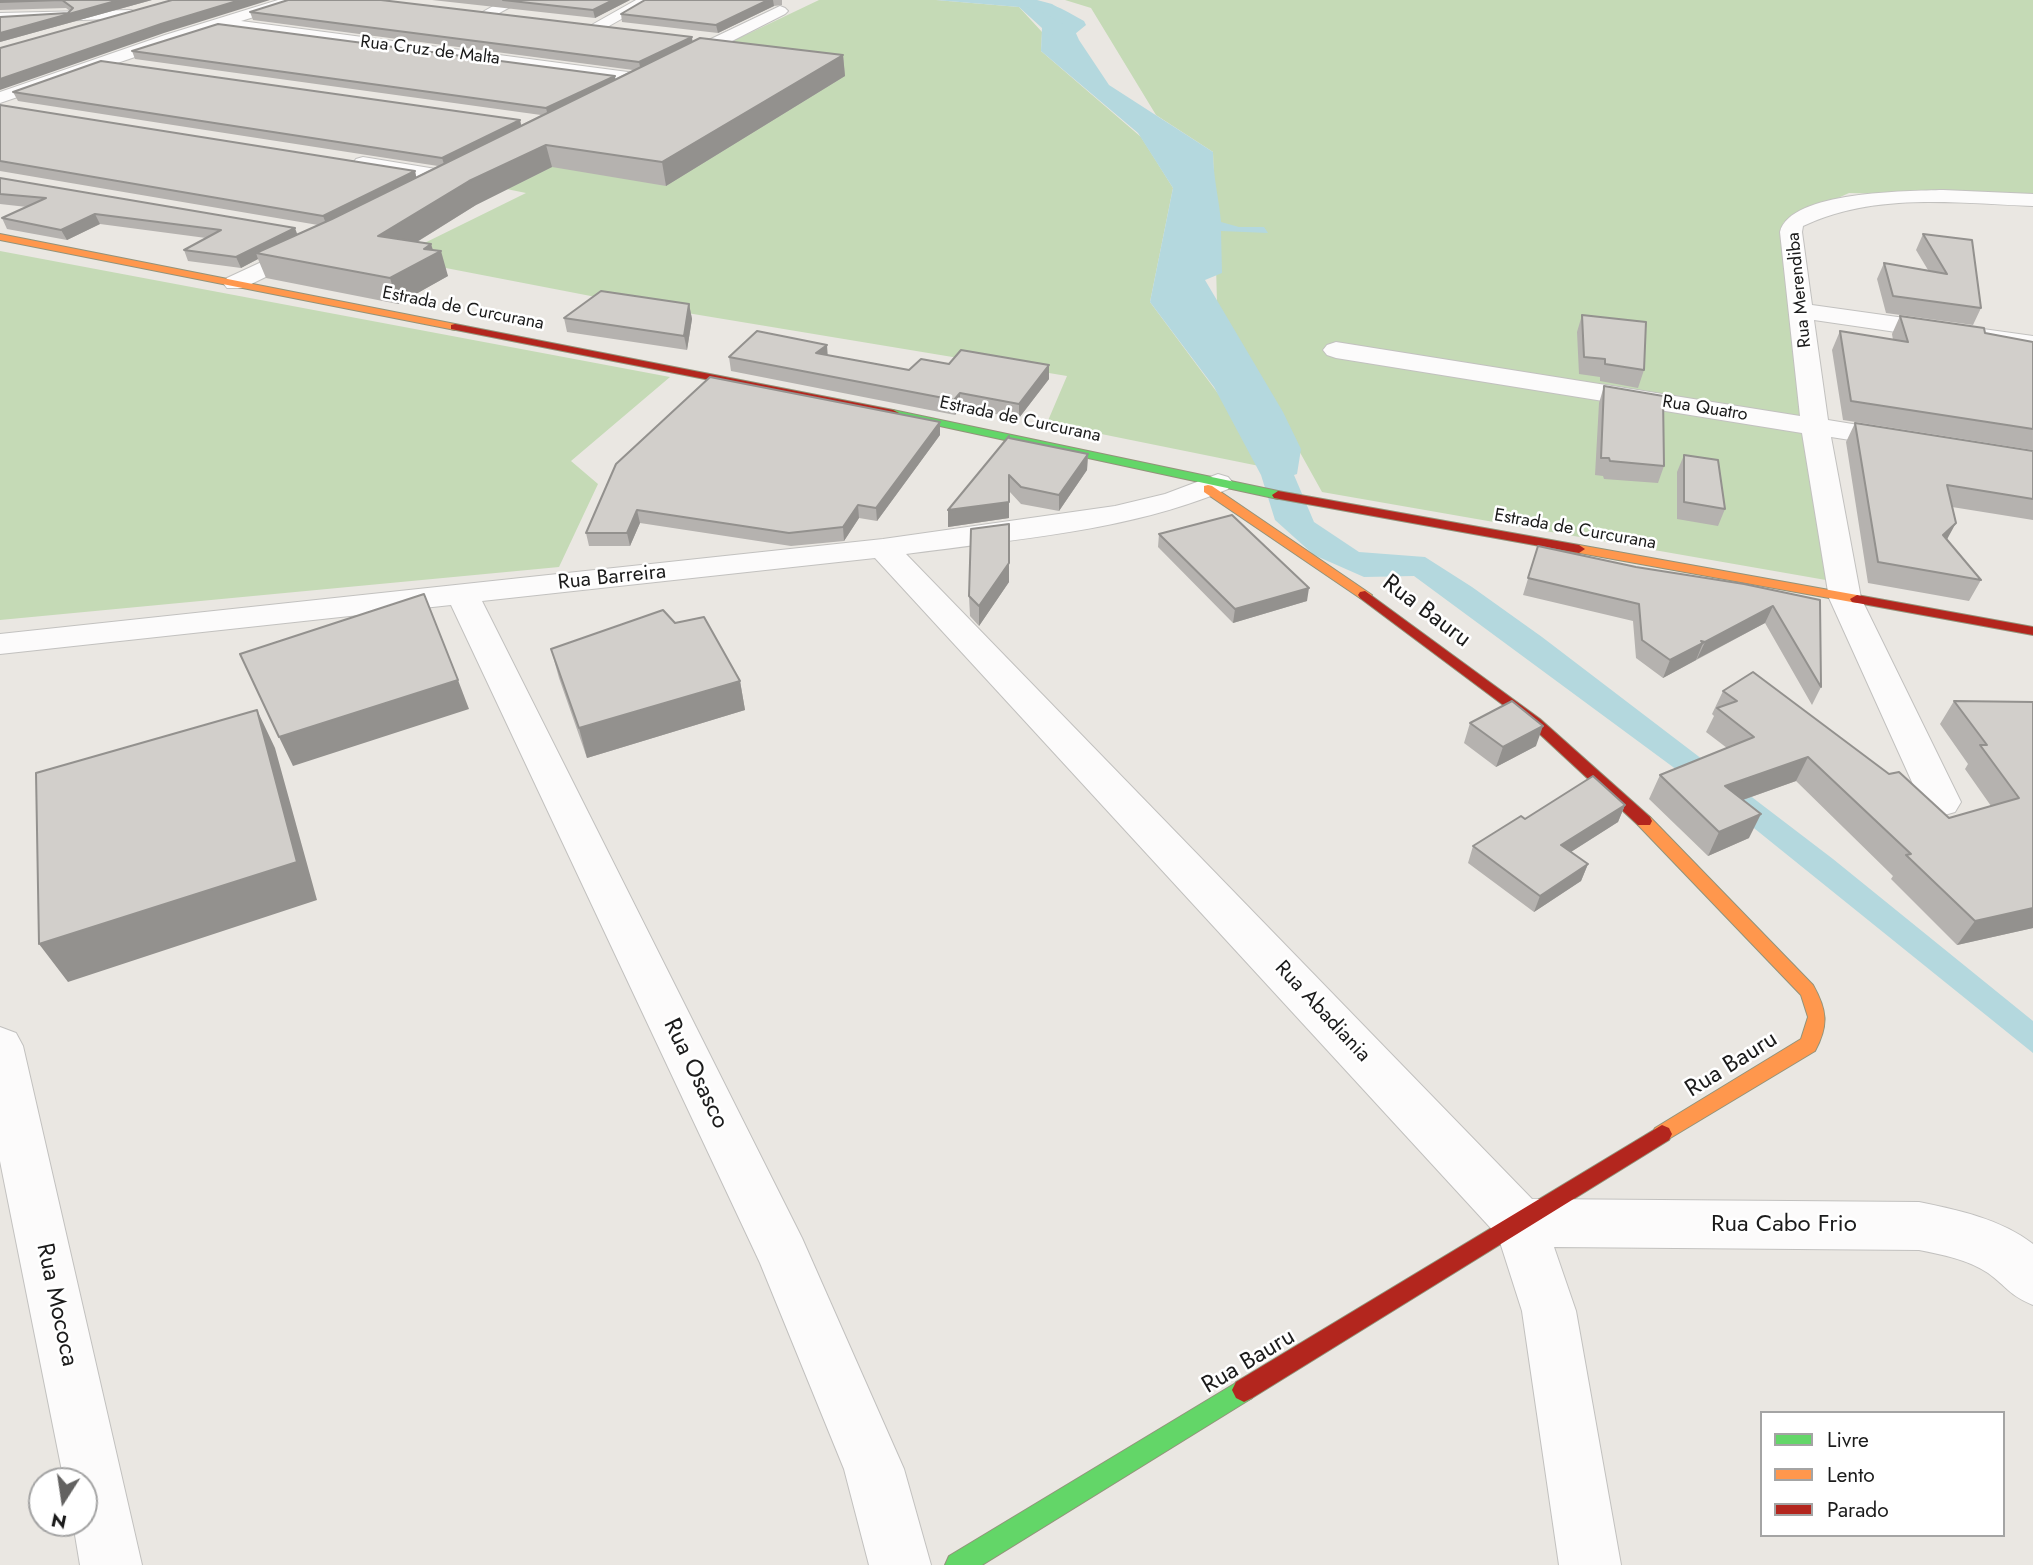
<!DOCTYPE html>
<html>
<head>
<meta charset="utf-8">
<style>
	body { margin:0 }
	#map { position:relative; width:2033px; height:1565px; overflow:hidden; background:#eae7e2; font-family:Jost,sans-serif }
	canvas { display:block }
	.legend { position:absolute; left:1760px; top:1411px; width:245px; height:126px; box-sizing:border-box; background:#fff; border:2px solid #a4a4a4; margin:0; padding:9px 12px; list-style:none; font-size:21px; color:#1b1b1b }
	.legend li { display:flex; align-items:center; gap:14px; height:35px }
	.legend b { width:35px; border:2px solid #a4a4a4 }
	.north { position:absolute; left:28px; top:1467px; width:70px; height:70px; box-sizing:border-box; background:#fff; border:2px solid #a4a4a4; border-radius:50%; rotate:192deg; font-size:19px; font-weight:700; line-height:28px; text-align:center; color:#1b1b1b }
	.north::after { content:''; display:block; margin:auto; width:24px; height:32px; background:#636261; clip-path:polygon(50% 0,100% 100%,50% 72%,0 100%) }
</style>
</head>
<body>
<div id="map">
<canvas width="2033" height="1565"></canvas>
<ul class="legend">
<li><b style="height:9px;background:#63d668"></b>Livre</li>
<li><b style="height:9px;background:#ff974d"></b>Lento</li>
<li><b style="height:9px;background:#b3261e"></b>Parado</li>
</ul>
<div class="north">N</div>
</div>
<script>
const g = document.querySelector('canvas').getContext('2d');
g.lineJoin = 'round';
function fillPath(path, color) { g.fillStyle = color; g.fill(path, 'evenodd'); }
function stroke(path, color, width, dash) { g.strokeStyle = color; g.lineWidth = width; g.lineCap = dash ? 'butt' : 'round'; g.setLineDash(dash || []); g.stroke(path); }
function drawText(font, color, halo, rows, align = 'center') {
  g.font = font + ' Jost,sans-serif'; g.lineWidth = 5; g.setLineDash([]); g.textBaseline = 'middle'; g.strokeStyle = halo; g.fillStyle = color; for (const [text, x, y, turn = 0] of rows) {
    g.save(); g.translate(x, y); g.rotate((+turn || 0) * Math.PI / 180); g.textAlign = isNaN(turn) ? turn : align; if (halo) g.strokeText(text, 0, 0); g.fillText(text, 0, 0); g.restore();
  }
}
fillPath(new Path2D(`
	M819 0H936L1019 7 1042 32 1041 51 1141 137 1173 188 1150 302 1274 469 1047 423 1067 376 627 303 394 258 526 193 448 177Z
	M1065 0H2033V198L1849 193 1783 223 1843 583 1322 492 1217 303 1213 152 1156 115 1091 8Z
	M0 251 670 377 571 461 598 484 559 567 0 620Z`), '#c5dab6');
fillPath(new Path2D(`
	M936 0H1037L1052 4 1067 13 1079 40 1109 85 1213 152C1213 177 1219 198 1221 222L1239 227H1264L1268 233 1221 231 1222 273 1205 280 1283 412 1301 449 1297 474 1294 475 1314 522 1359 552 1425 557 1472 587 1542 637 1833 859 2033 1021V1053L1734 812 1414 576 1364 577 1314 555 1275 520 1261 475 1214 387 1150 302 1173 188 1138 133 1041 51 1042 28 1019 7Z`), '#b4d8de');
fillPath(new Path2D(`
	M1013 0C1047 0 1054 4 1084 21L1086 25 1064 43 1087 66 1084 70H1070L1042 43 1064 25 1040 11 1016 4Z`), '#b4d8de');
const street = new Path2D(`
	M278 0H301L299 3 241 21 643 74 652 79 643 84 220 28 0 103V92L165 35Z
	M504 0H523L492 17H482L479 14Z
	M636 0H655L602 30 596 32 588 27Z
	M780 6 785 8 788 11 785 14 681 67H669L667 63 669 59Z
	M131 10 136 12 139 15 136 18 0 23V13Z
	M363 157 448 171 455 173 458 177 455 181 448 183 356 167 353 163 356 159Z
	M1943 190 2033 194V206C1957 203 1874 192 1803 226L1802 232 1812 305 2033 336V352L1814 320 1828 420 1901 432 1911 434 1915 440 1911 446 1901 448 1831 437 1861 598 1961 802 1955 812 1941 816 1927 812 1921 802 1829 598 1802 433 1336 358 1327 355 1323 350 1327 345 1336 342 1800 416 1780 232C1790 191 1908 191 1943 190Z
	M309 240 317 242 320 247 317 252 243 288H227L223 283 227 278Z
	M1218 474 1228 477 1233 483 1228 489C1127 532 1014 539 906 554L1532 1199 1919 1202C1958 1210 2001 1219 2033 1244V1305C2010 1296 2006 1286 1988 1273 1967 1259 1943 1255 1919 1250L1554 1247 1576 1311 1621 1565H1559L1522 1311 1498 1236 875 558 482 601 802 1238 904 1469 931 1565H869L844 1469 760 1263 451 605 0 654V634L883 539 1115 506 1165 494Z
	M0 1027 16 1033 23 1046 142 1565H80L73 1523H84V1481H64L0 1161Z`);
const fast = new Path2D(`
	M893 410 1278 491 1284 495 1278 499 889 415 887 413Z
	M1244 1378 1252 1382 1256 1390 1252 1398 982 1565H945L949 1556Z`);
const slow = new Path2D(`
	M0 234 455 324 460 327 455 330 0 240Z
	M1208 485 1212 486 1372 595 1365 599 1360 598 1204 492V486Z
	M1579 545 1857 595 1864 599 1857 603 1574 552V546Z
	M1644 815 1650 817 1813 985C1827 1010 1829 1025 1815 1051L1662 1143 1655 1140 1652 1134 1655 1128 1801 1039 1808 1017 1801 995 1638 825 1636 821 1638 817Z`);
const jam = new Path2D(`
	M455 324 893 410 899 413 893 416 451 329V325Z
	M1278 491 1579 545 1585 549 1579 553 1274 498 1272 495Z
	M1365 591 1540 719 1650 817 1652 821 1650 825H1638L1530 725 1360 598 1358 595 1360 592Z
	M1857 595 2033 627V635L1852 602 1850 599Z
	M1662 1125 1669 1128 1672 1134 1669 1140 1252 1398 1244 1402 1236 1398 1232 1390 1236 1382Z`);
stroke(street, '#c2c1bf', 2);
stroke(fast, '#92937a', 2);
stroke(slow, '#92937a', 2);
stroke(jam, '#92937a', 2);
fillPath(street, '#fcfbfb');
fillPath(fast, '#63d668');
fillPath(slow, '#ff974d');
fillPath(jam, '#b3261e');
fillPath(new Path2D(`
	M0 0H152L0 42V17L68 13 70 11 66 8 0 10Z
	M432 0H630L595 18Z
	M645 0H782V5L774 6 718 33 622 22 621 14Z
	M250 12 692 41 843 55 845 76 666 186 552 167 476 205 417 242 431 244 433 250 448 276 398 304 266 278 258 259 241 268 188 261 184 250 206 238 100 224 67 240 7 229 2 218 27 207 0 204V178L297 234 318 225 0 171V105L415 171 416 177 438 166 18 101 13 92 520 120 521 125 541 115 135 59 132 51 615 76V79L633 70 253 20Z
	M1923 234 1981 308 1973 325 1886 313 1877 279 1884 263 1928 270 1916 250Z
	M689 304 692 319 687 350 567 332 564 318Z
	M1582 315 1644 370 1638 388 1600 381V377L1579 374 1577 332Z
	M1900 316 2033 342V450L1843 420 1832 350 1840 331 1893 340 1892 334Z
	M828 355 909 370 949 364 1049 365V379L1019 418 960 408 955 415 731 371 729 357Z
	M1604 386 1664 466 1658 483 1604 479 1603 476 1595 475 1599 403Z
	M1855 423 2033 451V520L1952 507 1947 540 1981 580 1969 601 1868 583 1846 442Z
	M940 435 877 521 859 518 844 541 791 546 640 523 630 546H589L586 533 616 464Z
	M1009 438 1088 454 1087 470 1059 511 1021 504 1009 491V518L948 527V510Z
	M1684 455 1725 509 1718 526 1677 519V472Z
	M1009 524V582L979 626 970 616 969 596Z
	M1159 534 1307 601 1233 623 1158 547Z
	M1538 546 1636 567 1820 600 1821 687 1812 705 1765 623 1663 678 1636 658 1633 621 1523 595Z
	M675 623 740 681 745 710 587 758 559 678 551 649Z
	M1723 691 1949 818 1991 806 1965 769 1968 764 1940 724 1954 701 2033 702V928L1957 945 1891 879 1893 876 1796 781 1743 800 1749 838 1708 856 1649 799 1660 775 1727 748 1706 732 1714 716 1712 714Z
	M1470 723 1536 746 1496 767 1464 743Z
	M1625 805 1618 822 1571 852 1588 864 1581 881 1534 912 1468 863 1473 846 1525 819Z`), '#b5b2af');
fillPath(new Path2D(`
	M119 0H152L0 42V33Z
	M240 0H270L164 33 0 90V79L161 24Z
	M613 0H630L595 18 593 10Z
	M768 0H773L774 6 718 33 716 25Z
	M692 37 693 46 641 71 639 62Z
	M843 55 845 76 666 186 662 162Z
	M615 76 616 83 548 116 546 108Z
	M520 120 522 129 445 167 442 158Z
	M546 145 552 167 476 205 386 261 378 236 469 181Z
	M415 171 417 181 327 226 323 216Z
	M95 214 100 224 67 240 61 230Z
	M295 228 299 239 256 253 258 259 241 268 236 257Z
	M431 244 434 254 441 251 448 276 398 304 390 278 424 249Z
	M689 304 692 319 687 350 684 336Z
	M827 345 828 359 816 353Z
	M1049 365V379L1019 418V404Z
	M960 393V408L955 415 954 400Z
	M940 422V435L877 521 876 508Z
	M1088 454 1087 470 1059 511V495Z
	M1009 502V518L948 527V510Z
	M858 505 859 518 844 541 843 527Z
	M637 510 640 523 630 546 627 533Z
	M1956 523 1945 543 1943 535Z
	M1009 563V582L979 626V606Z
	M1309 588 1307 601 1233 623 1235 609Z
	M1773 606 1765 623 1697 659 1705 642Z
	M1703 643 1696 660 1663 678 1670 660Z
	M458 680 469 709 293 766 279 737Z
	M740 681 745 710 587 758 579 728Z
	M257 710 275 748 317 900 68 982 39 944Z
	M1543 726 1536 746 1496 767 1503 747Z
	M1808 757 1796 781 1714 810 1725 786Z
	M1625 805 1618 822 1555 862 1561 845Z
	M1761 814 1749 838 1708 856 1719 832Z
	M1588 864 1581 881 1534 912 1540 896Z
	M2033 908V928L1957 945 1975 921Z`), '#93918e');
const building = new Path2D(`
	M0 0H119L0 33V17L68 13 73 8 62 0 0 2Z
	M172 0H240L161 24 0 79V48Z
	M288 0H381L692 37 639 62 250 12Z
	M503 0H613L593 10Z
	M645 0H768L716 25 621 14Z
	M218 24 615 76 546 108 132 51Z
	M700 38 843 55 662 162 546 145 469 181 378 236 431 244 424 249 441 251 390 278 256 253 332 219Z
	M101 61 520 120 442 158 13 92Z
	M0 105 415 171 323 216 0 161Z
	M0 178 295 228 236 257 184 250 221 230 95 214 61 230 2 218 46 198 0 194Z
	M1923 234 1972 240 1981 308 1893 296 1884 263 1947 274Z
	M601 291 689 304 684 336 564 318Z
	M1582 315 1646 322 1644 370 1605 364V359L1584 357Z
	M1900 316 1984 328 1985 333 2033 342V429L1851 401 1840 331 1908 342Z
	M757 331 827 345 816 353 909 370 921 359 949 364 961 350 1049 365 1019 404 960 393 954 400 729 357Z
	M710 377 940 422 876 508 858 505 843 527 789 533 637 510 627 533H586L616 464Z
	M1604 386 1663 396 1664 466 1610 461 1609 458H1601Z
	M1855 423 2033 451V499L1947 485 1956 523 1943 535 1981 580 1878 562Z
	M1009 436V438L1088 454 1059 495 1021 487 1009 475V502L948 510Z
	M1684 455 1718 460 1725 509 1684 502Z
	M1232 515 1309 588 1235 609 1159 534Z
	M1009 524V563L979 606 969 596 971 529Z
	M1538 546 1636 567 1744 584 1820 600 1821 687 1773 606 1705 642 1701 641 1703 643 1670 660 1642 640 1639 604 1528 578Z
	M424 594 458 680 279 737 240 654Z
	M663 610 675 623 704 617 740 681 579 728 551 649Z
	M1753 672 1889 774 1899 772 1949 818 2019 798 1980 745H1987L1954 701 2033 702V908L1975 921 1906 855 1911 854 1808 757 1725 786 1761 814 1719 832 1660 775 1754 737 1717 708 1737 701 1723 691Z
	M1512 701 1543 726 1503 747 1470 723Z
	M257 710 297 862 39 944 36 773Z
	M1593 776 1625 805 1561 845 1588 864 1540 896 1473 846 1521 816 1525 819Z`);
fillPath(building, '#d2cfcb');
stroke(building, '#93918e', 2);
drawText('18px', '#1b1b1b', '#fff', [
	["Rua Cruz de Malta",430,51,7],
	["Rua Merendiba",1800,290,-96],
	["Estrada de Curcurana",463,309,11],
	["Rua Quatro",1705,409,9],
	["Estrada de Curcurana",1020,420,12],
	["Estrada de Curcurana",1575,530,10]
]);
drawText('21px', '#1b1b1b', '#fff', [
	["Rua Barreira",612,578,-6],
	["Rua Abadiania",1322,1012,47]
]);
drawText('24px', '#1b1b1b', '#fff', [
	["Rua Bauru",1426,612,37],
	["Rua Bauru",1732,1065,-32],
	["Rua Osasco",695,1074,64],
	["Rua Cabo Frio",1784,1225],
	["Rua Mococa",56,1305,78],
	["Rua Bauru",1249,1362,-31]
]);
</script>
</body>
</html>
